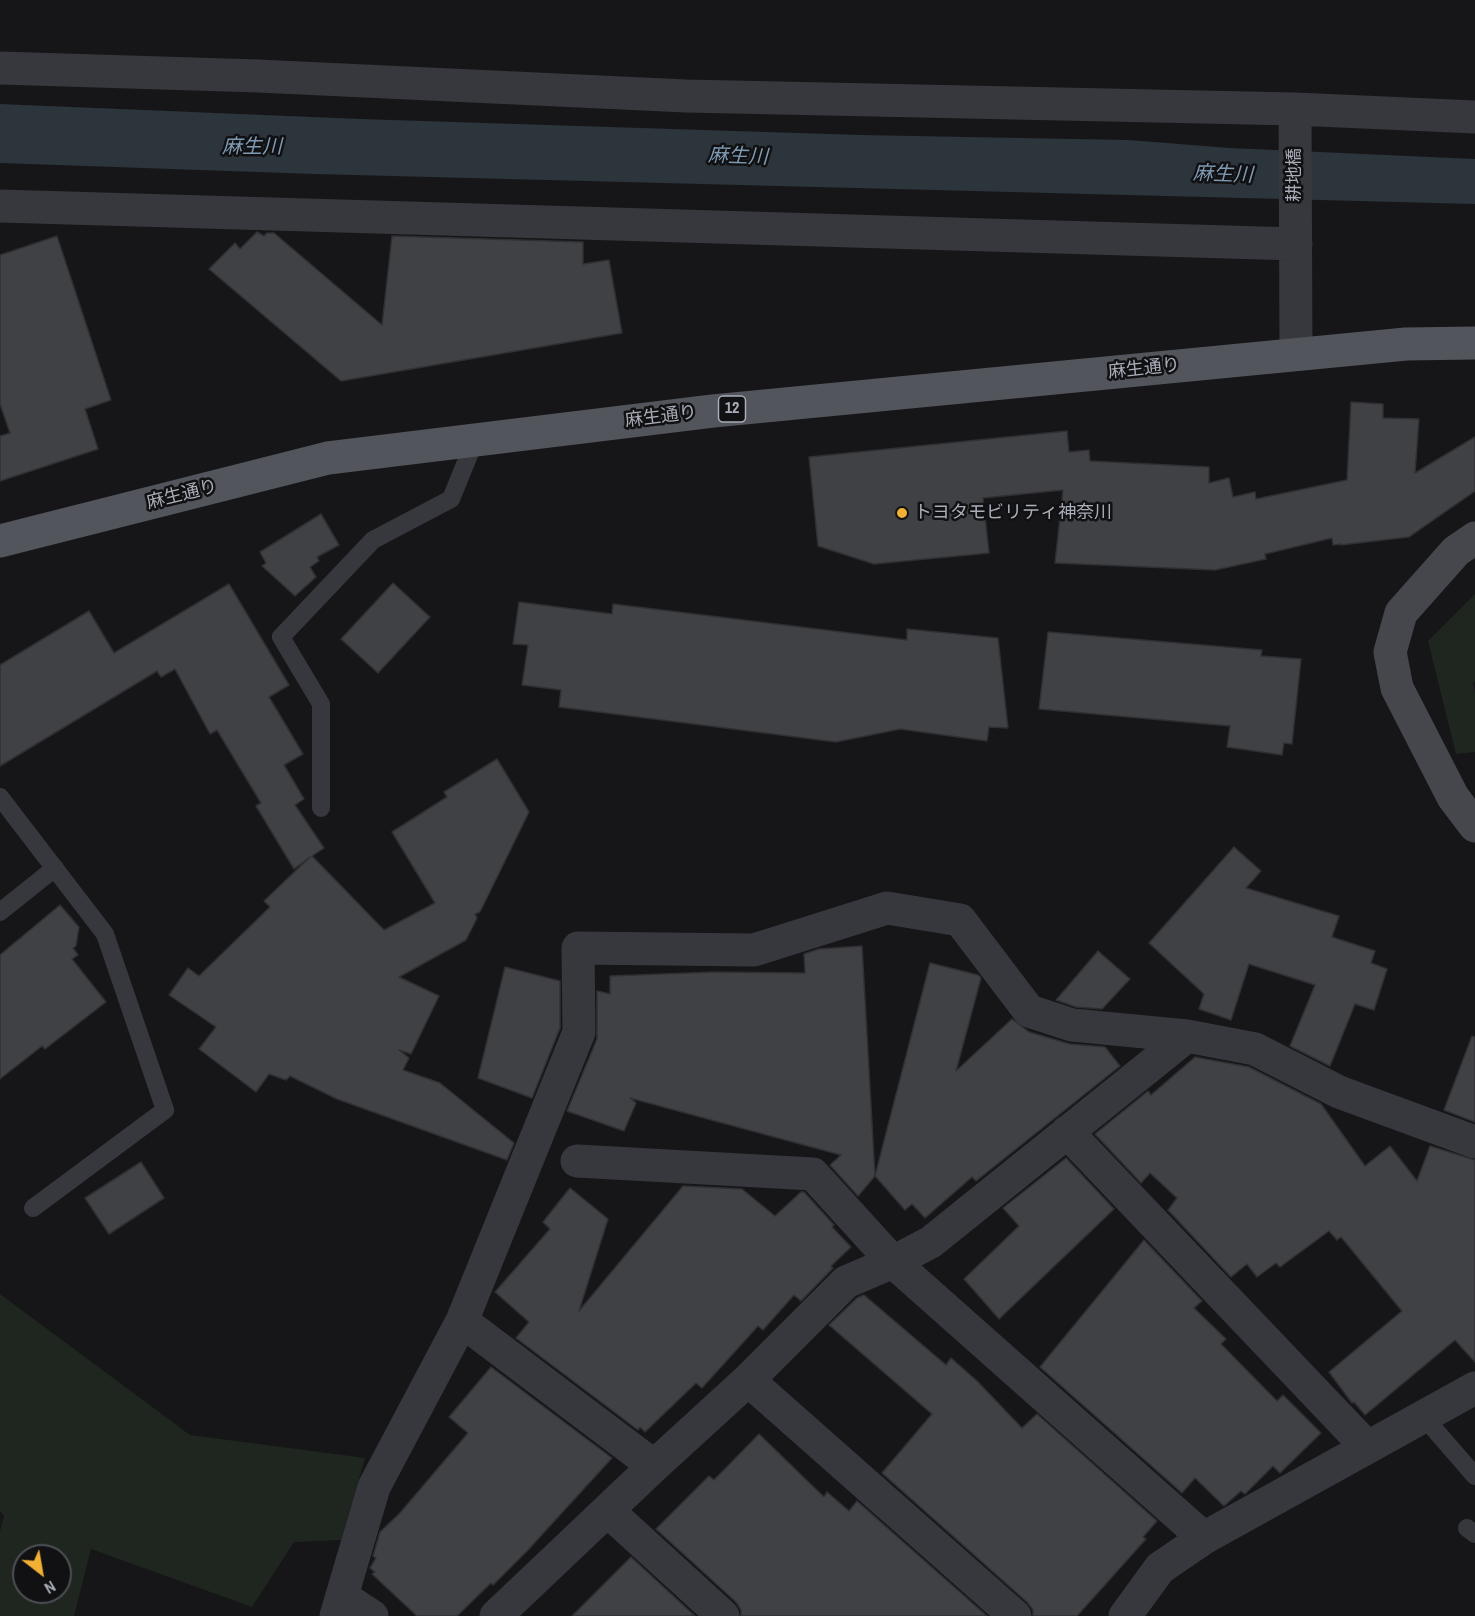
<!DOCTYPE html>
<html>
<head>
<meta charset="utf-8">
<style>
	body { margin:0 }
	#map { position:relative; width:1475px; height:1616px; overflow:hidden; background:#161618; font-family:"Archivo Narrow",sans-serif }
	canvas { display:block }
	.north { position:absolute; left:12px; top:1544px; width:60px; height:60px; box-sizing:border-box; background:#111113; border:2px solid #4d4f55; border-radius:50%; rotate:149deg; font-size:16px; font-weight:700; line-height:24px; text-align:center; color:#a8adb8 }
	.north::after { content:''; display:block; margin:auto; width:21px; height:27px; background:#f2b134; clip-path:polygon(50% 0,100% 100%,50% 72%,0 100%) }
</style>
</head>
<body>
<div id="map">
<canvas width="1475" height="1616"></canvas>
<div class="north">N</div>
</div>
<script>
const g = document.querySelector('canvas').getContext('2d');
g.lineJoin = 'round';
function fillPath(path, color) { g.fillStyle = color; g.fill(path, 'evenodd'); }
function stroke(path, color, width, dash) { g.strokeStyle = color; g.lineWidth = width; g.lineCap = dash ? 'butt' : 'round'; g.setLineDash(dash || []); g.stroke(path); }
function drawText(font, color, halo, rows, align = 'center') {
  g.font = font + ' "Archivo Narrow","Noto Sans JP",sans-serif'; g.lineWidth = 5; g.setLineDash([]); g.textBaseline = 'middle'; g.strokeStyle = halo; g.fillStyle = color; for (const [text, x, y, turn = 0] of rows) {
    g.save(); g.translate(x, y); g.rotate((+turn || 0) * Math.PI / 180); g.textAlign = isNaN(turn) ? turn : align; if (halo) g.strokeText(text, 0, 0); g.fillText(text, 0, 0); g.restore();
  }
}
fillPath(new Path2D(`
	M1475 594V681L1473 683 1475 692V752L1456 754 1428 641Z
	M0 1294 190 1435 365 1458 341 1540 294 1542 252 1607 91 1549 74 1616H0V1531L4 1516 0 1511ZM24 1556H60V1592H24Z`), '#1e261f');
fillPath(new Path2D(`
	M0 104 360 119 860 135 1128 140 1230 148 1475 159V204L315 174 0 163Z`), '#2c353c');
const building = new Path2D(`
	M257 232 264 236 267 233H274L382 325 392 236 583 242V264L609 260 622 333 341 381 209 269 235 243 240 249Z
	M57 236 111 400 85 409 98 449 0 481V436L10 433 0 404V255Z
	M1351 402 1383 404V418L1419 419 1415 473 1475 437V491L1409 537 1341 545V544L1333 545 1332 538 1265 554 1266 559 1215 570 1055 563 1063 490 983 498 989 553 874 564 818 546 809 457 1067 431 1069 452 1089 450 1090 461 1209 467V483L1229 478 1233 497 1255 492 1256 499 1347 480Z
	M321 514 339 545 317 557 319 561 310 567 316 577 295 596 262 566 266 563 260 552Z
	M393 583 430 617 378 673 341 639Z
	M229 584 289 685 269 697 303 754 284 765 304 799 295 805 324 848 312 856 384 930 435 903 392 832 447 797 444 792 497 759 529 812 480 912 475 914 477 918 466 940 399 977 439 996 411 1054 399 1050 409 1058 403 1070 440 1083 514 1143 507 1160 337 1099 290 1076 286 1080 269 1074 256 1092 199 1049 216 1027 169 995 188 968 199 976 270 907 264 901 310 857 294 869 256 806 261 803 217 730 210 734 175 669 161 677 157 671 0 766V665L89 611 114 653Z
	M519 602 612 614 613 604 907 640V629L998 638 1008 728 989 727 987 741 900 729 836 742 559 707 561 690 522 685 528 645 513 644Z
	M1048 632 1262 650 1261 656 1301 659 1292 744 1284 743 1282 755 1227 747 1230 726 1039 709Z
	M1234 847 1261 871 1246 888 1339 916 1332 937 1375 951 1371 963 1387 969 1374 1010 1355 1004 1330 1066 1290 1046 1315 985 1249 964 1231 1020 1199 1009 1204 994 1149 943Z
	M60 905 79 927 76 946 73 948 78 955 72 959 106 1002 45 1049 42 1046 0 1079V955Z
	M862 946 875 1176 930 963 978 975 981 978 956 1071 1012 1019 1029 1032 1070 1044 1105 1047 1120 1066 976 1181 972 1177 925 1218 912 1204 905 1210 875 1176 858 1196 830 1165 841 1155 630 1098 636 1103 624 1131 567 1111 597 1039V991L610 994V976L714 972 805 973 804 954 819 949Z
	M1098 951 1130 979 1102 1009 1076 1007 1056 1000Z
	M505 967 560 981V1028L532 1098 478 1078Z
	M1472 1036 1475 1037V1122L1444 1110Z
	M1195 1057 1249 1067 1321 1104 1365 1166 1390 1146 1417 1181 1430 1146 1475 1160V1362L1455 1340 1365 1415 1354 1402 1352 1403 1329 1372 1402 1311 1341 1237 1337 1240 1329 1231 1280 1267 1276 1263 1257 1277 1247 1264 1231 1277 1168 1210 1177 1198 1150 1173 1141 1183 1095 1134 1148 1091 1151 1095Z
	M1066 1158 1114 1209 999 1319 964 1279 1019 1226 1003 1208Z
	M141 1162 164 1198 109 1234 85 1198Z
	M683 1186 742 1189 775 1216 801 1192H804L834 1225 832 1227 851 1247 831 1266 833 1268 801 1301 794 1295 763 1330 758 1326 702 1388 696 1383 645 1432 640 1427 638 1430 516 1338 529 1322 495 1292 550 1229 543 1222 570 1188 608 1219 579 1311Z
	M1144 1240 1202 1301 1194 1308 1226 1339 1221 1344 1277 1401 1283 1395 1321 1433 1280 1473 1273 1466 1245 1494 1241 1491 1224 1506 1195 1478 1182 1493 1040 1367Z
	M864 1295 946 1365 951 1358 977 1381 1022 1428 1037 1414 1157 1521 1143 1537 1146 1539 1077 1616H1033V1610L1027 1602 882 1473 932 1414 829 1325 857 1298Z
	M491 1367 612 1458 528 1550 493 1585 491 1583 457 1616H417L372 1574 375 1572 370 1568 376 1558 373 1556 380 1532 400 1513 468 1433 449 1417Z
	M759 1434 824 1497 827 1492 849 1511 857 1501 987 1616H741V1610L736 1602 656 1529 709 1476 714 1480Z
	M631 1557 695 1616H572Z`);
fillPath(building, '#404145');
stroke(building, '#303034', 1.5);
stroke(new Path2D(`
	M0 797 105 934 165 1110 33 1208
	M321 808V704L281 637 373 540 451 499 475 440
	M0 912 55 868
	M1423 1416 1475 1476
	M1467 1528 1475 1534`), '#37383d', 18);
stroke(new Path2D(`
	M0 68 258 76 686 96 1295 109 1475 117
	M1295 109 1296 354
	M0 206 1296 244
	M1067 1132 1367 1447
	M577 1161 813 1174 893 1262 1204 1538
	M462 1321 654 1466
	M748 1380 1015 1616
	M608 1511 723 1616
	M343 1597 372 1616
	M336 1616 374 1487 462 1321 579 1032 578 948 754 950 887 908 960 920 1029 1011 1072 1025 1187 1036
	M496 1616 654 1466 748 1380 846 1282 893 1262 931 1242 1187 1036 1255 1049 1339 1092 1475 1142
	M1125 1616 1160 1568 1204 1538 1475 1388`), '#37383d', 33);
stroke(new Path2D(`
	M1475 538 1456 551 1401 613 1390 652 1397 688 1453 797 1475 826`), '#45474d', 33);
stroke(new Path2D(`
	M0 541 328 458 713 411 1406 344 1475 343`), '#53555c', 33);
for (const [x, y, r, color] of [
	[902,513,6,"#f2b134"]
]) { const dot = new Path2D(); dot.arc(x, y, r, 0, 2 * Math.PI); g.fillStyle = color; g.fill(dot); stroke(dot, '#111113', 2); }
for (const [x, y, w] of [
	[732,409,27]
]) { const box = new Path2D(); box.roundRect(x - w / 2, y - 13, w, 26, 4.5); g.fillStyle = '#111113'; g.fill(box); stroke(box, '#a8adb8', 1.5); }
drawText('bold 16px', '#a8adb8', null, [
	["12",732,409]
]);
drawText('18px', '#a8adb8', '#111113', [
	["耕地橋",1295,175,-90],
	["麻生通り",1144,369,-6],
	["麻生通り",661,417,-7],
	["麻生通り",182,495,-14]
]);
drawText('18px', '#a8adb8', '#111113', [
	["トヨタモビリティ神奈川",914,513]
], 'left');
drawText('italic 20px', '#7f9bb3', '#111113', [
	["麻生川",252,148],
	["麻生川",738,157,2],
	["麻生川",1223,175,2]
]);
</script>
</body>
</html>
